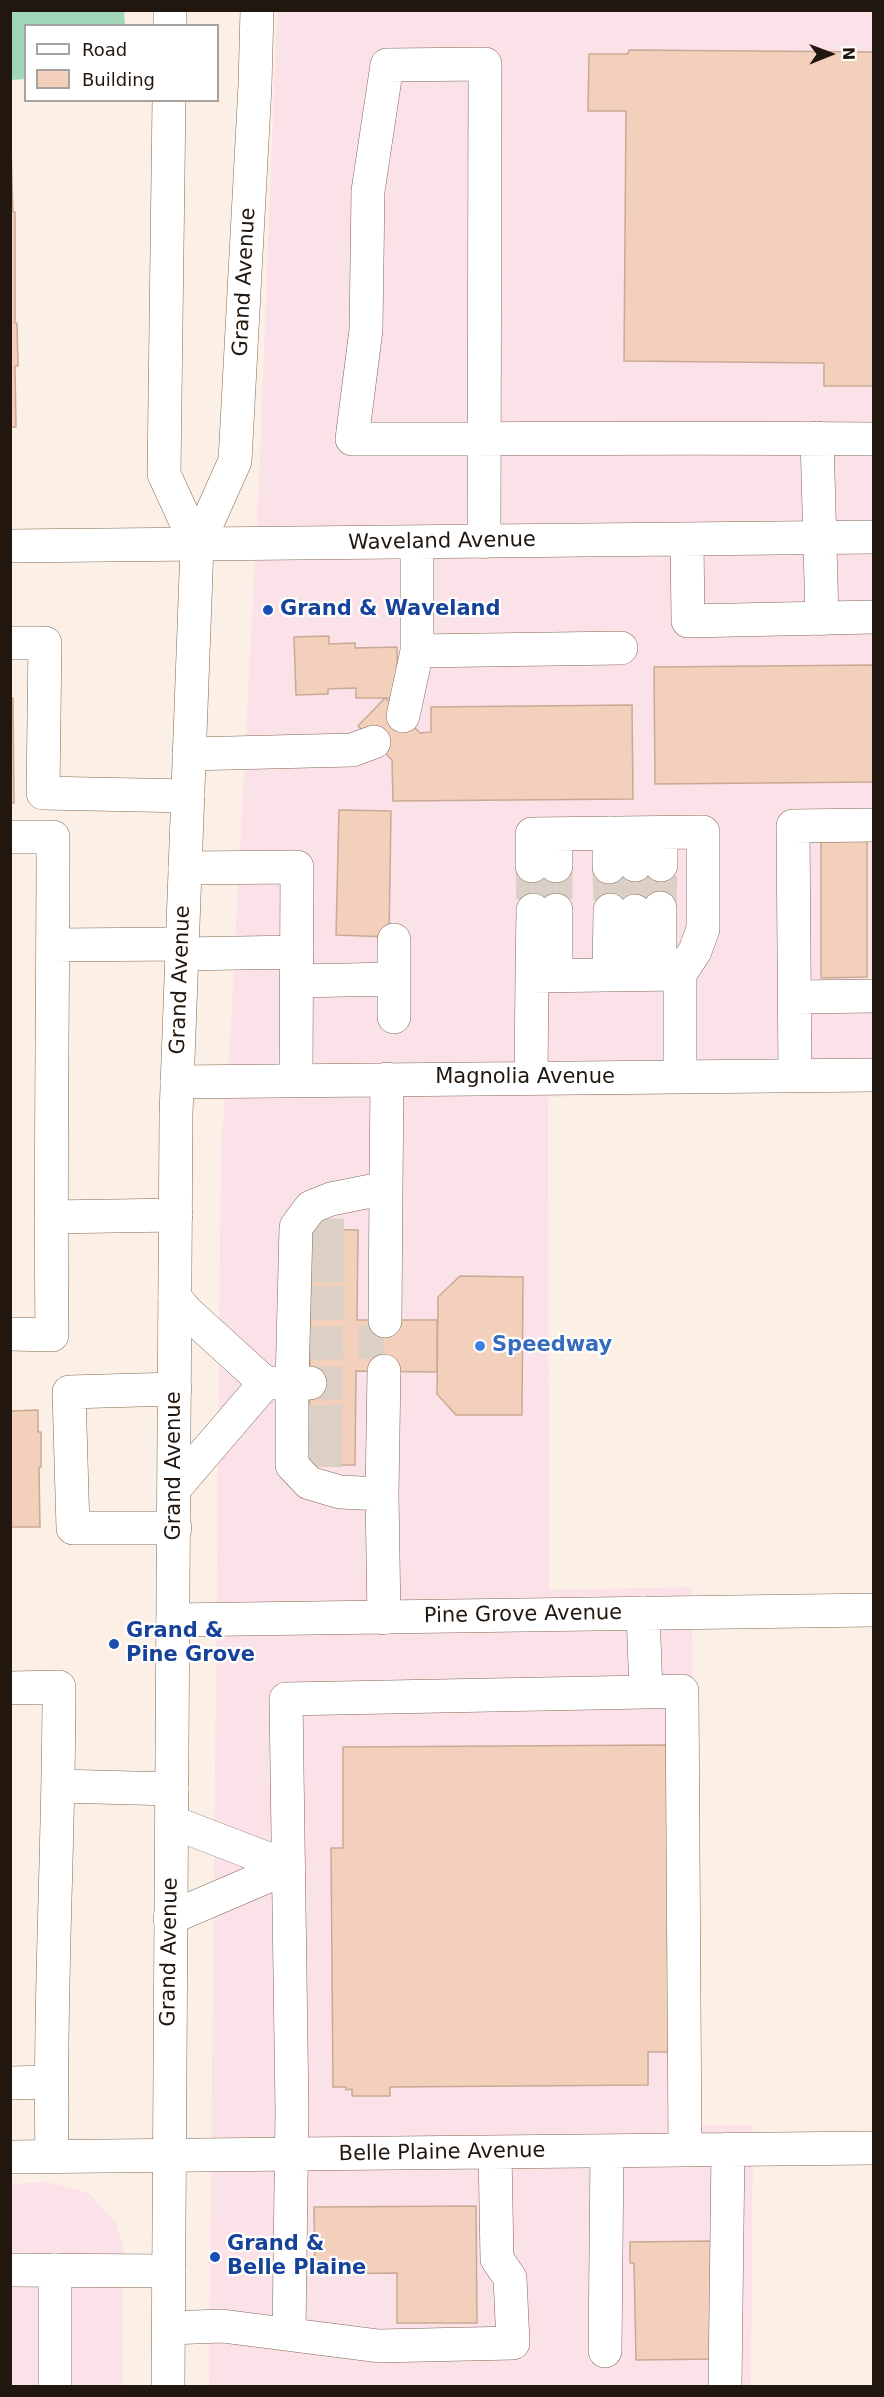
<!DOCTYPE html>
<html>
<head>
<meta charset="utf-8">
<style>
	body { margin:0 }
	#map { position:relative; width:884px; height:2397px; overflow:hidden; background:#fcf0e6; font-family:"DejaVu Sans",sans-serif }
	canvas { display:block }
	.frame { position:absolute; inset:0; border:12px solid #22170e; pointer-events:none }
	.legend { position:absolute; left:24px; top:24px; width:195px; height:78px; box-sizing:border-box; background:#fff; border:2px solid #a7a29f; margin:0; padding:8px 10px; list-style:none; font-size:18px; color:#22170e }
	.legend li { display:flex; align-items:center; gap:12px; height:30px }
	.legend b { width:30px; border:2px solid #a7a29f }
	.north { position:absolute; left:800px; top:24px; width:60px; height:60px; -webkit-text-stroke:4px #fff; paint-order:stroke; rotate:89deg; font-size:16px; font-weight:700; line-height:24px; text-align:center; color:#22170e }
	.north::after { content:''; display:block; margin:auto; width:21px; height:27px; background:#22170e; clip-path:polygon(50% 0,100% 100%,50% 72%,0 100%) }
</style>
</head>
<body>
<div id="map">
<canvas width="884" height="2397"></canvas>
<div class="frame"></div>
<ul class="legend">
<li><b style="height:8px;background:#fff"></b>Road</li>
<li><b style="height:16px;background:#f2d0bb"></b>Building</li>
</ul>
<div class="north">N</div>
</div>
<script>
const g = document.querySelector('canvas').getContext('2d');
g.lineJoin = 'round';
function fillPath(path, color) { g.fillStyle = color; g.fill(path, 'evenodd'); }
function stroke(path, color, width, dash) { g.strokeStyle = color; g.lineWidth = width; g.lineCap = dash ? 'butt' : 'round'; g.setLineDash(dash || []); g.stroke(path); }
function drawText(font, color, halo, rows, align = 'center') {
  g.font = font + ' "DejaVu Sans",sans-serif'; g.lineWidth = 4.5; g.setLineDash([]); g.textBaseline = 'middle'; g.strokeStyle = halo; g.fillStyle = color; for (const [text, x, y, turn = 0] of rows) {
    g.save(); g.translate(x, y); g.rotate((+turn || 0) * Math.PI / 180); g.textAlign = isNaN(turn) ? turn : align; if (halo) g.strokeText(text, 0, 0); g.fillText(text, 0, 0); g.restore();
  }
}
fillPath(new Path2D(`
	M277 11H873V1091L548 1097 549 1590 692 1587 694 2125H753L751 2386H209L221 1145 230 1040 259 483Z
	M47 2182 89 2193 116 2223 124 2248 122 2386H11L10 2184Z`), '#fbe1e8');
fillPath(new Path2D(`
	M10 11H124L125 25 26 26 25 79 11 80Z`), '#a0d7b9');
const building = new Path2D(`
	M629 50 874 52V407L873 386H824V363L624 361 626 111H588L589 54H628Z
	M10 115 13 212H15V323H17L18 366H15L16 427H10Z
	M329 636V644L355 643V648L397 647 398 698H356V688L328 689V694L296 695 294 637Z
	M874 665V782L655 784 654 667Z
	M10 698H13L14 803H10Z
	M385 698 420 733 431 732V707L632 705 633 799 393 801 392 760 358 726Z
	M339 810 391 811 389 937 336 935Z
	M821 833H867V977L821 978Z
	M311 1229 358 1230 357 1320H437V1372L356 1371 355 1465H309Z
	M460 1276 523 1277 522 1415H456L437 1394 438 1297Z
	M38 1410V1432H41V1467H39L40 1527H10V1411Z
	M668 1745 671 2052H648V2085L390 2087V2096H352V2089L346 2090V2087H333L331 1848H343V1747Z
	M476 2206 477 2323H397V2273L315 2274 314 2207Z
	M716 2241 718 2359 636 2360 634 2263H630V2242Z`);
fillPath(building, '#f2d0bb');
stroke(building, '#caa994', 1.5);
stroke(new Path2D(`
	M635 865V911
	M532 866 533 910
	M556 866V910
	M609 867 610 910
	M660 908 661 865
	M311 1235H358
	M311 1266H357
	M311 1303H357
	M310 1343 384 1342
	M310 1383H356
	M309 1422 356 1421
	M309 1450 356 1451`), '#dbcfc6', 33, [33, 16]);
const minor = new Path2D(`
	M817 438 822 619
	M687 539 688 621 874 617
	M417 542V651L621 648
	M484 542 485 64 387 65 368 191 366 330 352 439C526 439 700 437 874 439
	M10 546 874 537
	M10 643H45L43 793 188 796
	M403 716 417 651
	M189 754 352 750 374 742
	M10 837H53C53 1003 50 1169 52 1335L10 1334
	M635 865V833
	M661 865V833
	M532 866V834L703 832V929L695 951 680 974V1077
	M556 866V834
	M609 867V833
	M185 868 297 867 296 1080
	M635 911 636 974
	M53 945 183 944
	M182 954 297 952
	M660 974V908
	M609 975 610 910
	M532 976 533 910
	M556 976V910
	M297 981 394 979
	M795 997 874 996
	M394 1017V940
	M795 1076 793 826 874 825
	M531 1078 532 976 680 974
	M177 1082 874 1075
	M51 1217 176 1215
	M175 1298 187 1312 265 1383H292L296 1227 311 1207 331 1199 386 1188 387 1079
	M385 1321 386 1188
	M310 1383H292V1465L309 1483 340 1492 382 1494 384 1618
	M175 1488 265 1383
	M382 1494 384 1371
	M175 1528H73L69 1392 175 1389
	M173 1620 874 1610
	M10 1688 59 1687C59 1844 49 2000 52 2157
	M646 1692 682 1691 685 2149
	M59 1786 172 1789
	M170 1918 289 1867 172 1822
	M10 2083 50 2082
	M10 2157 874 2148
	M10 2270 169 2271
	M169 2328 222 2326 379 2346 513 2343 510 2278 497 2259 495 2152
	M289 2334 292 2111 286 1699 646 1692 643 1613
	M605 2351 607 2151
	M55 2386V2270
	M725 2386 728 2149`);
const major = new Path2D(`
	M170 26V10
	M169 100 164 474 197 546
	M168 2386 176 1114 197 546 235 461 255 85 257 10`);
stroke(minor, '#836951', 34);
stroke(major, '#836951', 34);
stroke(minor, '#fff', 33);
stroke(major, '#fff', 33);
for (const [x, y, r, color] of [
	[268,610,6,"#1a4fb4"],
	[480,1346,6,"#3f7fe0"],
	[114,1644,6,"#1a4fb4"],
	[215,2257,6,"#1a4fb4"]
]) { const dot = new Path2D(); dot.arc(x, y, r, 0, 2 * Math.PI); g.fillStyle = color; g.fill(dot); stroke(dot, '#fff', 2); }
drawText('21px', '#22170e', '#fff', [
	["Grand Avenue",245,282,-87],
	["Waveland Avenue",442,542,-1],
	["Grand Avenue",181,980,-88],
	["Magnolia Avenue",525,1078],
	["Grand Avenue",175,1466,-90],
	["Pine Grove Avenue",523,1615,-1],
	["Grand Avenue",170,1952,-89],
	["Belle Plaine Avenue",442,2153,-1]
]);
drawText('bold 21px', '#164399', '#fff', [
	["Grand & Waveland",280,610],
	["Grand &",126,1632],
	["Pine Grove",126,1656],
	["Grand &",227,2245],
	["Belle Plaine",227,2269]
], 'left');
drawText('bold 21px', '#366cbe', '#fff', [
	["Speedway",492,1346]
], 'left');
</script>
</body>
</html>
